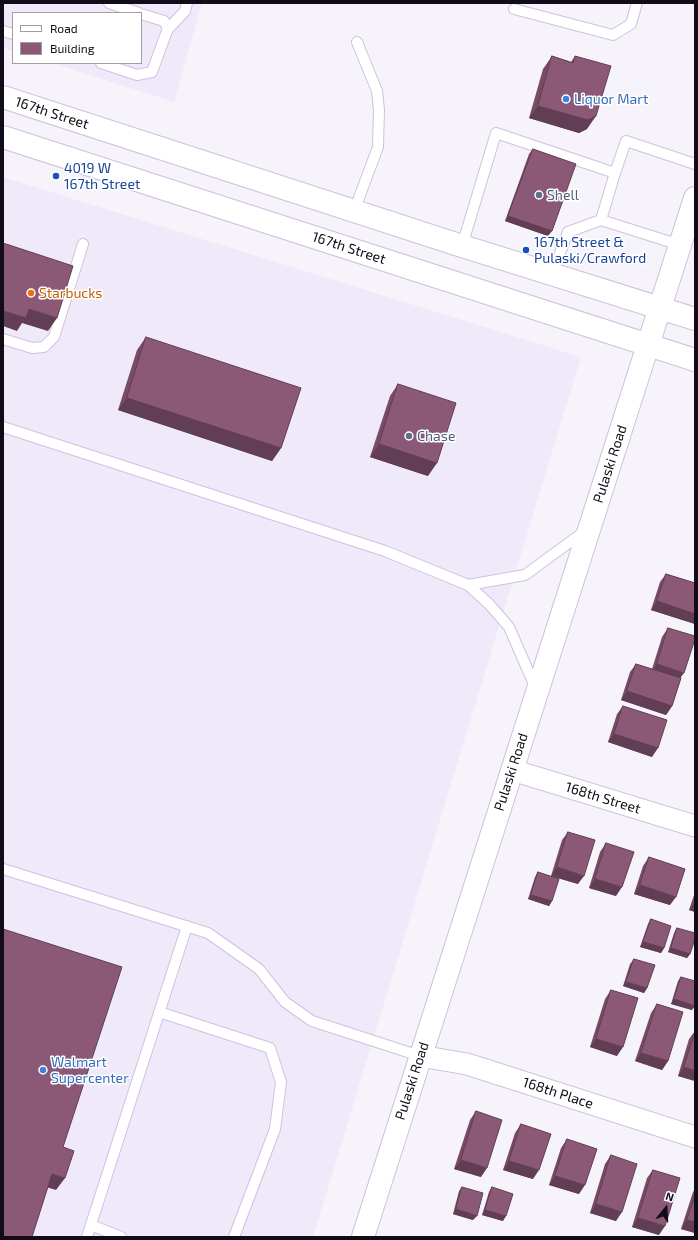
<!DOCTYPE html>
<html>
<head>
<meta charset="utf-8">
<style>
	body { margin:0 }
	#map { position:relative; width:698px; height:1240px; overflow:hidden; background:#f6f4fa; font-family:"Exo 2",sans-serif }
	canvas { display:block }
	.frame { position:absolute; inset:0; border:4px solid #110c17; pointer-events:none }
	.legend { position:absolute; left:12px; top:12px; width:130px; height:52px; box-sizing:border-box; background:#fff; border:1px solid #a09ea2; margin:0; padding:5px 7px; list-style:none; font-size:12px; color:#110c17 }
	.legend li { display:flex; align-items:center; gap:8px; height:20px }
	.legend b { width:20px; border:1px solid #a09ea2 }
	.north { position:absolute; left:646px; top:1188px; width:40px; height:40px; -webkit-text-stroke:3px #fff; paint-order:stroke; rotate:18deg; font-size:11px; font-weight:700; line-height:16px; text-align:center; color:#110c17 }
	.north::after { content:''; display:block; margin:auto; width:14px; height:18px; background:#110c17; clip-path:polygon(50% 0,100% 100%,50% 72%,0 100%) }
</style>
</head>
<body>
<div id="map">
<canvas width="698" height="1240"></canvas>
<div class="frame"></div>
<ul class="legend">
<li><b style="height:5px;background:#fff"></b>Road</li>
<li><b style="height:11px;background:#8b5876"></b>Building</li>
</ul>
<div class="north">N</div>
</div>
<script>
const g = document.querySelector('canvas').getContext('2d');
g.lineJoin = 'round';
function fillPath(path, color) { g.fillStyle = color; g.fill(path, 'evenodd'); }
function stroke(path, color, width, dash) { g.strokeStyle = color; g.lineWidth = width; g.lineCap = dash ? 'butt' : 'round'; g.setLineDash(dash || []); g.stroke(path); }
function drawText(font, color, halo, rows, align = 'center') {
  g.font = font + ' "Exo 2",sans-serif'; g.lineWidth = 3; g.setLineDash([]); g.textBaseline = 'middle'; g.strokeStyle = halo; g.fillStyle = color; for (const [text, x, y, turn = 0] of rows) {
    g.save(); g.translate(x, y); g.rotate((+turn || 0) * Math.PI / 180); g.textAlign = isNaN(turn) ? turn : align; if (halo) g.strokeText(text, 0, 0); g.fillText(text, 0, 0); g.restore();
  }
}
fillPath(new Path2D(`
	M3 3H202L174 102 52 63H141V13H13V51L3 47Z
	M3 177 581 357 313 1237H3Z`), '#efe9f9');
const lane = new Path2D(`
	M109 3 139 13
	M514 9 613 35 631 24 637 3
	M167 30 185 11 187 3
	M3 31 13 34
	M101 63 137 75 152 72 168 28 164 21 141 14
	M615 173 601 220 680 245
	M354 211 378 147 379 110 377 91 357 42
	M462 246 496 133 615 173 626 141 695 164
	M552 274 568 232 601 220
	M3 339 32 348 44 347 54 337 83 244
	M3 427 385 551 468 585 489 604 509 627 536 689
	M468 585 525 575 585 531
	M3 869 208 933 259 969 285 1002 312 1021 420 1056
	M159 1012 270 1048 281 1082 275 1129 234 1237
	M91 1225 121 1237
	M87 1237 187 926`);
const street = new Path2D(`
	M512 770 695 826
	M420 1056 467 1064 695 1137`);
const secondary = new Path2D(`
	M3 97 462 246 695 319
	M3 137 695 360
	M363 1237 695 198`);
stroke(lane, '#cfc1e1', 12);
stroke(street, '#cfc1e1', 23);
stroke(secondary, '#cfc1e1', 24);
stroke(lane, '#fff', 10);
stroke(street, '#fff', 21);
stroke(secondary, '#fff', 22);
fillPath(new Path2D(`
	M552 56 571 62 575 56 587 129 579 133 529 118 543 69Z
	M533 149 548 236 505 221 529 154Z
	M146 337 281 448 272 461 118 410 137 350Z
	M398 384 428 476 370 457 390 396Z
	M666 574 695 583V624L651 610 660 582Z
	M668 628 681 678 672 706 666 715 621 700 630 672 636 664 652 669 662 637Z
	M623 706 652 757 608 742 617 714Z
	M568 832 578 884 551 876 562 840Z
	M606 843 616 896 589 888 600 852Z
	M649 857 670 905 634 894 643 866Z
	M538 872 552 901 549 906 528 899 535 877Z
	M695 892V912L689 910Z
	M651 919 664 948 661 953 640 947 648 924Z
	M677 928 690 954 687 958 668 952 674 933Z
	M634 959 647 988 644 993 623 986 630 964Z
	M681 977 692 1010 671 1004 678 981Z
	M611 990 617 1056 590 1047 605 999Z
	M657 1004 668 1061 662 1070 635 1061 651 1013Z
	M695 1031V1081L678 1076 689 1039Z
	M476 1111 481 1177 454 1169 470 1120Z
	M521 1124 533 1179 503 1170 515 1133Z
	M567 1139 579 1194 549 1185 561 1148Z
	M611 1155 616 1221 590 1213 605 1164Z
	M653 1170 659 1235 632 1227 647 1178Z
	M462 1187 473 1220 453 1214 459 1191Z
	M492 1187 503 1221 482 1215 489 1192Z
	M695 1189V1233L681 1229 693 1192Z`), '#784c65');
fillPath(new Path2D(`
	M538 106 596 116 587 129 579 133 529 118Z
	M508 216 552 231 548 236 505 221Z
	M29 309 57 318 48 331 22 323 17 331 3 326V311Z
	M127 398 281 448 272 461 118 410Z
	M379 444 437 463 428 476 370 457Z
	M657 601 695 614V624L651 610Z
	M657 664 684 673 678 681 651 673Z
	M627 691 672 706 666 715 621 700Z
	M614 734 658 748 652 757 608 742Z
	M557 867 584 876 578 884 551 876Z
	M595 879 622 887 616 896 589 888Z
	M640 885 676 897 670 905 634 894Z
	M531 895 552 901 549 906 528 899Z
	M695 902V912L689 910Z
	M643 942 664 948 661 953 640 947Z
	M671 948 690 954 687 958 668 952Z
	M626 982 647 988 644 993 623 986Z
	M674 999 695 1006 692 1010 671 1004Z
	M596 1039 623 1047 617 1056 590 1047Z
	M641 1053 668 1061 662 1070 635 1061Z
	M684 1067 695 1071V1081L678 1076Z
	M461 1160 487 1168 481 1177 454 1169Z
	M509 1161 539 1170 533 1179 503 1170Z
	M52 1174 65 1178 56 1190 43 1186Z
	M555 1176 585 1185 579 1194 549 1185Z
	M596 1204 622 1212 616 1221 590 1213Z
	M456 1209 477 1216 473 1220 453 1214Z
	M485 1210 506 1216 503 1221 482 1215Z
	M638 1218 665 1226 659 1235 632 1227Z
	M687 1220 695 1222V1233L681 1229Z`), '#613e53');
const building = new Path2D(`
	M552 56 573 63 575 56 611 66 596 116 588 120 538 106Z
	M533 149 576 164 552 231 508 216Z
	M3 243 73 266 57 318 29 309 26 318 3 311Z
	M146 337 301 388 281 448 127 398Z
	M398 384 456 403 437 463 379 444Z
	M666 574 695 583V614L657 601Z
	M668 628 695 636V639L684 673 657 664Z
	M636 664 681 678 672 706 627 691Z
	M623 706 667 720 658 748 614 734Z
	M568 832 595 840 584 876 557 867Z
	M606 843 634 852 622 887 595 879Z
	M649 857 685 869 676 897 640 885Z
	M538 872 559 879 552 901 531 895Z
	M651 919 671 926 664 948 643 942Z
	M677 928 695 933V939L690 954 671 948Z
	M3 929 122 967 63 1147 74 1151 65 1178 52 1174 32 1237H3Z
	M634 959 655 965 647 988 626 982Z
	M681 977 695 981V1006L674 999Z
	M611 990 638 998 623 1047 596 1039Z
	M657 1004 683 1012 668 1061 641 1053Z
	M695 1032V1071L684 1067Z
	M476 1111 502 1120 487 1168 461 1160Z
	M521 1124 551 1134 539 1170 509 1161Z
	M567 1139 597 1149 585 1185 555 1176Z
	M611 1155 637 1164 622 1212 596 1204Z
	M653 1170 680 1178 665 1226 638 1218Z
	M462 1187 483 1193 477 1216 456 1209Z
	M492 1187 513 1194 506 1216 485 1210Z
	M695 1196V1222L687 1220Z`);
fillPath(building, '#8b5876');
stroke(building, '#613e53', 1);
for (const [x, y, r, color] of [
	[566,99,4,"#3f7fe0"],
	[56,176,4,"#1a4fb4"],
	[539,195,4,"#5c6f8a"],
	[526,250,4,"#1a4fb4"],
	[31,293,4,"#e8710a"],
	[409,436,4,"#5c6f8a"],
	[43,1070,4,"#3f7fe0"]
]) { const dot = new Path2D(); dot.arc(x, y, r, 0, 2 * Math.PI); g.fillStyle = color; g.fill(dot); stroke(dot, '#fff', 1.5); }
drawText('14px', '#366cbe', '#fff', [
	["Liquor Mart",574,99],
	["Walmart",51,1062],
	["Supercenter",51,1078]
], 'left');
drawText('14px', '#110c17', '#fff', [
	["167th Street",52,113,18],
	["167th Street",349,248,18],
	["Pulaski Road",610,464,-72],
	["Pulaski Road",511,772,-72],
	["168th Street",603,798,17],
	["Pulaski Road",412,1081,-72],
	["168th Place",558,1093,18]
]);
drawText('14px', '#164399', '#fff', [
	["4019 W",64,168],
	["167th Street",64,184],
	["167th Street &",534,242],
	["Pulaski/Crawford",534,258]
], 'left');
drawText('14px', '#4e5e75', '#fff', [
	["Shell",547,195],
	["Chase",417,436]
], 'left');
drawText('14px', '#c56008', '#fff', [
	["Starbucks",39,293]
], 'left');
</script>
</body>
</html>
